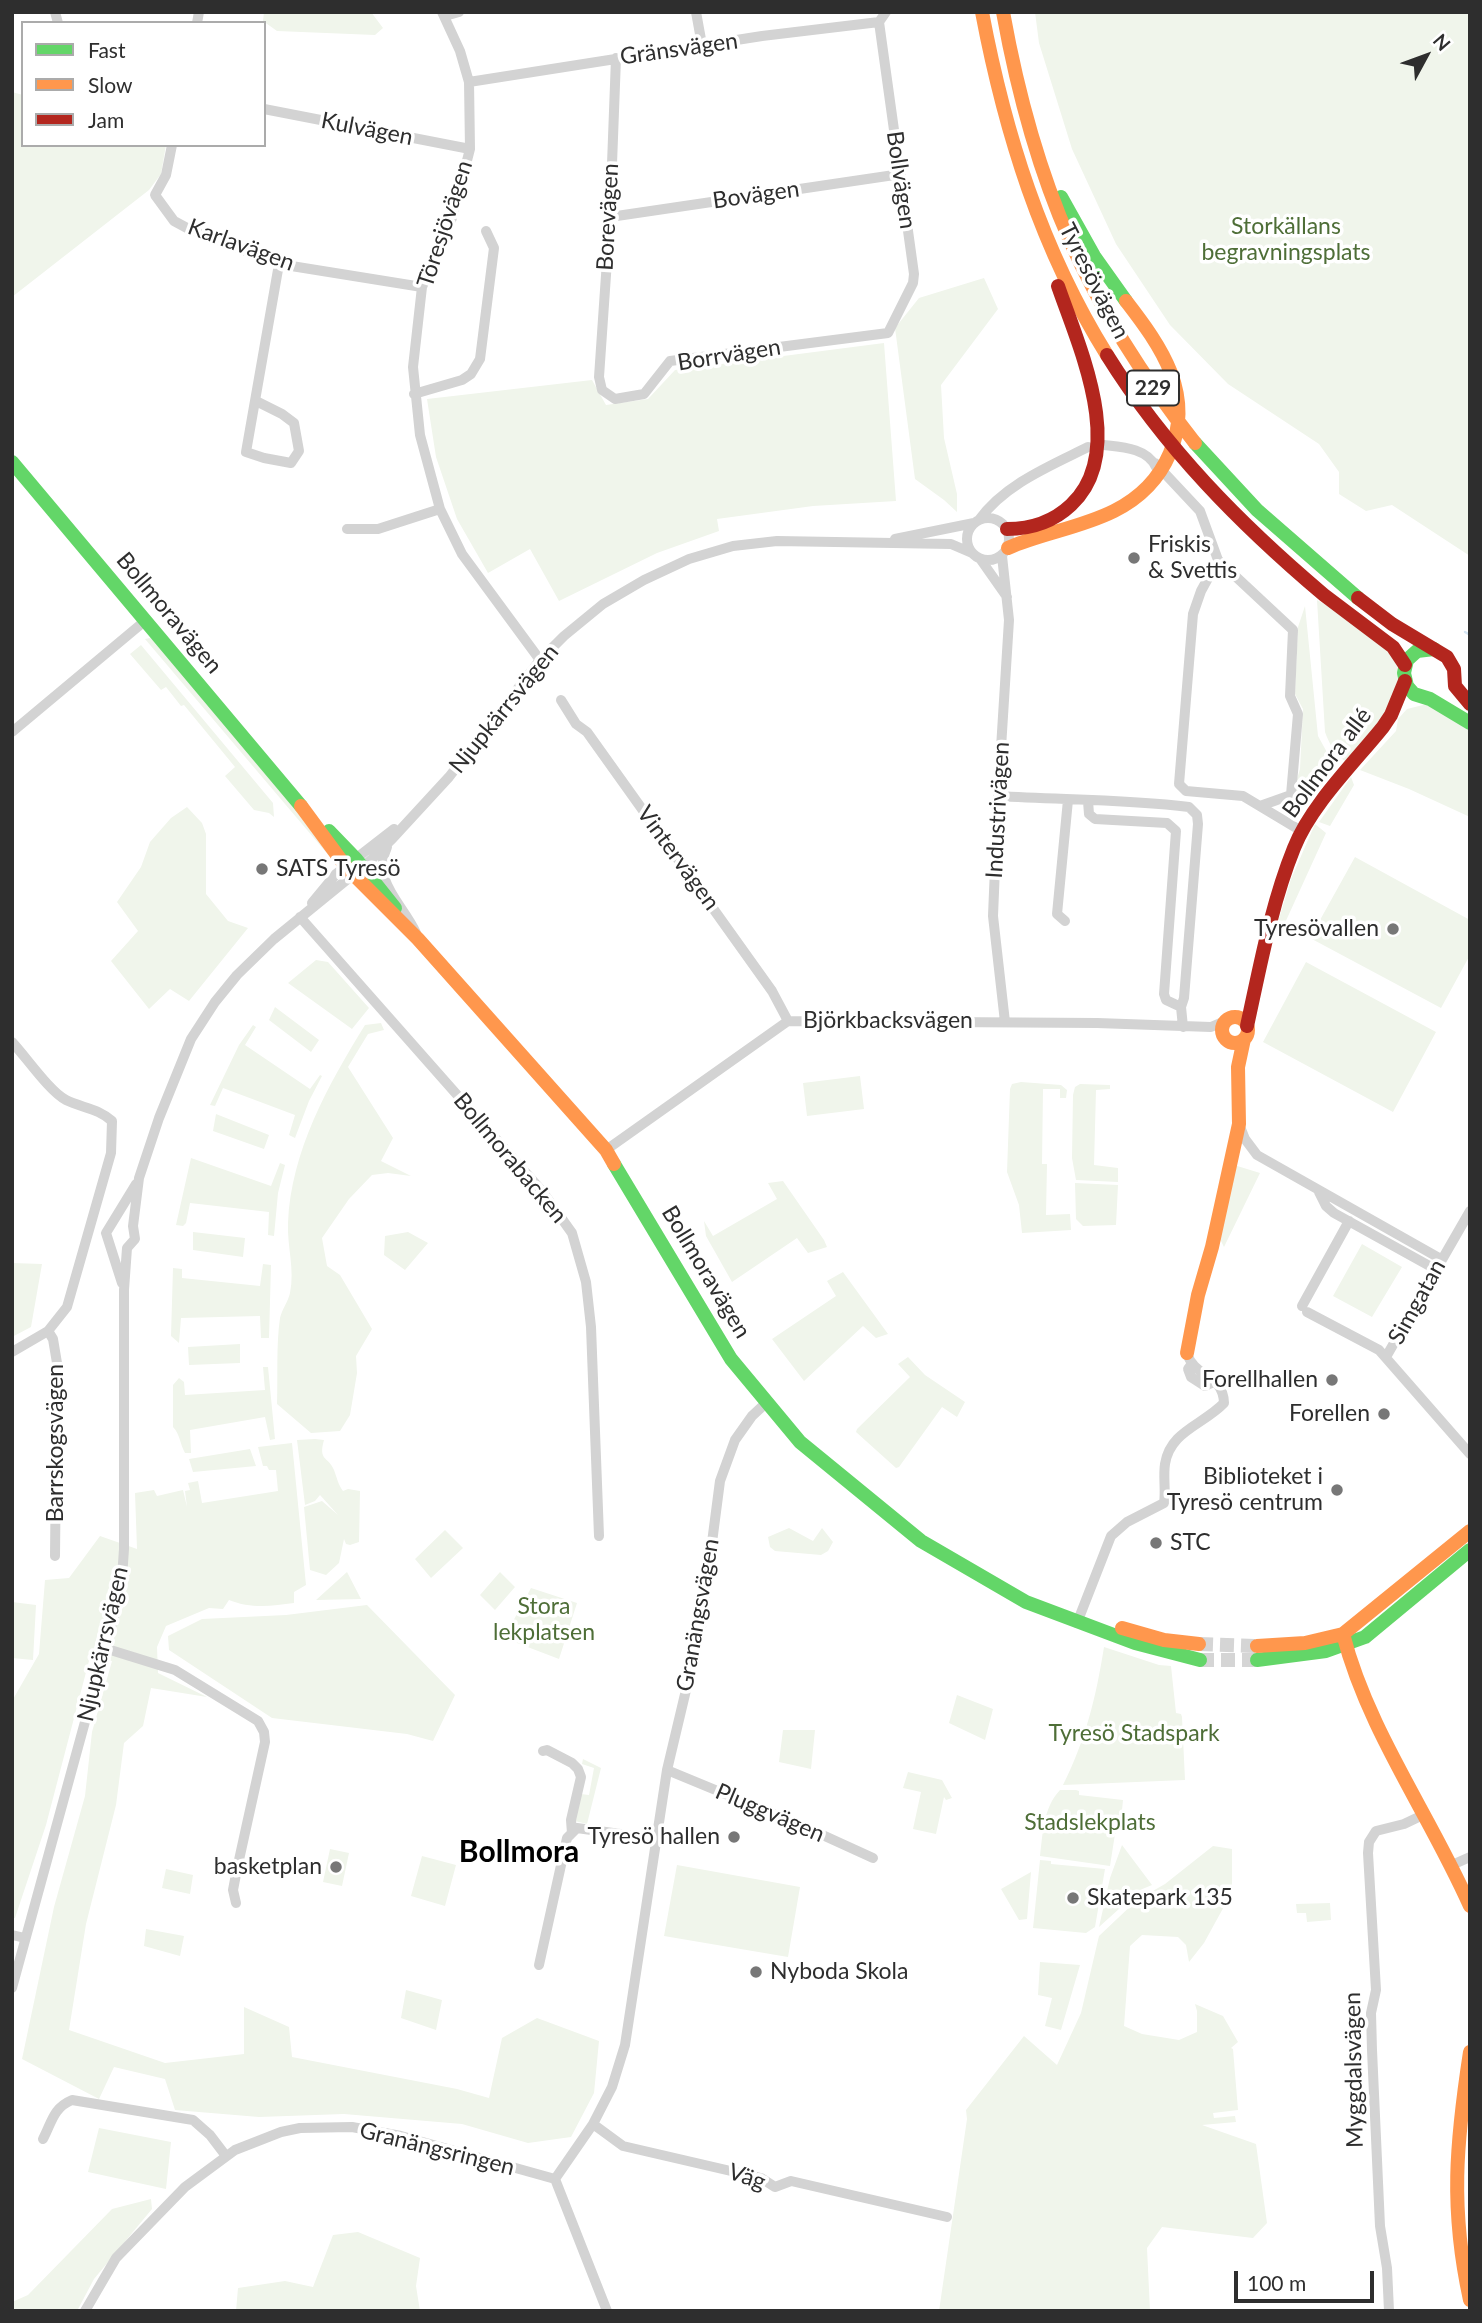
<!DOCTYPE html>
<html>
<head>
<meta charset="utf-8">
<style>
	body { margin:0 }
	#map { position:relative; width:1482px; height:2323px; overflow:hidden; background:#fff; font-family:Lato,sans-serif }
	canvas { display:block }
	.frame { position:absolute; inset:0; border:14px solid #2e2e2e; pointer-events:none }
	.legend { position:absolute; left:21px; top:21px; width:245px; height:126px; box-sizing:border-box; background:#fff; border:2px solid #ababab; margin:0; padding:9px 12px; list-style:none; font-size:21px; color:#2e2e2e }
	.legend li { display:flex; align-items:center; gap:14px; height:35px }
	.legend b { width:35px; border:2px solid #ababab }
	.north { position:absolute; left:1391px; top:21px; width:70px; height:70px; -webkit-text-stroke:5px #fff; paint-order:stroke; rotate:49deg; font-size:19px; font-weight:700; line-height:28px; text-align:center; color:#2e2e2e }
	.north::after { content:''; display:block; margin:auto; width:24px; height:32px; background:#2e2e2e; clip-path:polygon(50% 0,100% 100%,50% 72%,0 100%) }
	.scale { position:absolute; left:1234px; top:2271px; width:140px; height:32px; box-sizing:border-box; border:4px solid #2e2e2e; border-top:0; padding-left:9px; font-size:21px; line-height:24px; white-space:nowrap; color:#2e2e2e; -webkit-text-stroke:5px #fff; paint-order:stroke }
</style>
</head>
<body>
<div id="map">
<canvas width="1482" height="2323"></canvas>
<div class="frame"></div>
<ul class="legend">
<li><b style="height:9px;background:#63d668"></b>Fast</li>
<li><b style="height:9px;background:#ff974d"></b>Slow</li>
<li><b style="height:9px;background:#b3261e"></b>Jam</li>
</ul>
<div class="north">N</div>
<div class="scale">100 m</div>
</div>
<script>
const g = document.querySelector('canvas').getContext('2d');
g.lineJoin = 'round';
function fillPath(path, color) { g.fillStyle = color; g.fill(path, 'evenodd'); }
function stroke(path, color, width, dash) { g.strokeStyle = color; g.lineWidth = width; g.lineCap = dash ? 'butt' : 'round'; g.setLineDash(dash || []); g.stroke(path); }
function drawText(font, color, halo, rows, align = 'center') {
  g.font = font + ' Lato,sans-serif'; g.lineWidth = 7; g.setLineDash([]); g.textBaseline = 'middle'; g.strokeStyle = halo; g.fillStyle = color; for (const [text, x, y, turn = 0] of rows) {
    g.save(); g.translate(x, y); g.rotate((+turn || 0) * Math.PI / 180); g.textAlign = isNaN(turn) ? turn : align; if (halo) g.strokeText(text, 0, 0); g.fillText(text, 0, 0); g.restore();
  }
}
fillPath(new Path2D(`
	M264 12H371L383 28 375 35 277 31 263 21Z
	M1035 12H1470V556L1392 505 1366 511 1339 494V472L1319 444 1228 384 1170 325 1116 244 1072 149 1039 43Z
	M12 92 23 95V145H166L161 174 149 190 12 297Z
	M984 278 998 309 941 385 944 438 957 494V512L944 500 915 479 895 328 919 298Z
	M884 343 896 501 813 506 717 519 719 531 657 553 559 601 530 549 488 573 457 519 436 457 427 399 592 380 606 405 648 399 675 370Z
	M1317 600 1359 624 1402 664 1394 697 1375 727 1345 761C1335 755 1329 743 1325 732Z
	M1305 606 1318 736 1334 765 1313 792 1294 802 1291 799 1300 769 1303 709 1295 694 1298 627Z
	M150 638 162 647 296 811 330 857 145 639Z
	M141 645 273 803 274 817 269 813 254 810 225 776 235 767 184 705 181 706 166 687 161 690 130 654Z
	M1431 703 1470 731V817L1409 789 1360 770 1396 731 1398 719 1407 709Z
	M1351 777 1354 785 1330 826 1319 822Z
	M187 807 202 823 206 834V894L228 921 248 928 189 1001 170 989 149 1009 111 961 138 931 117 902 141 867 150 842 171 818Z
	M1315 824 1326 833 1279 936 1275 932 1291 879Z
	M1355 857 1470 920V955L1441 1008 1310 938Z
	M316 960 328 962 369 1008 352 1029 288 983Z
	M1306 962 1436 1032 1393 1112 1263 1042Z
	M275 1007 319 1040 311 1052 269 1020Z
	M381 1023 384 1030 368 1034 348 1067 393 1138 381 1161 411 1176 388 1173 372 1175 349 1199 322 1238 327 1266 340 1275 372 1329 356 1356 357 1373 350 1415 340 1431 311 1433 277 1404C278 1376 276 1346 280 1318 282 1309 288 1302 290 1293 295 1270 287 1246 288 1223 291 1151 328 1085 365 1025Z
	M253 1025 256 1027 245 1045 310 1089 320 1075 322 1076 309 1101 295 1138 289 1135 295 1115 223 1088 215 1106 210 1105 239 1045Z
	M860 1076 864 1109 807 1116 803 1083Z
	M1021 1082 1061 1085 1067 1090 1066 1098H1060V1089H1043L1042 1164H1047L1046 1215 1070 1214 1071 1230 1022 1233 1019 1205 1007 1172 1010 1089 1012 1084Z
	M1080 1084 1110 1085V1089L1096 1090 1094 1165 1118 1168V1182L1076 1180 1072 1158 1073 1095 1075 1087Z
	M216 1114 269 1135 264 1149 213 1131Z
	M191 1158 271 1186 280 1163 285 1165 278 1193 274 1236 268 1235 269 1212 190 1203 186 1223 183 1226 176 1225Z
	M1234 1165 1260 1173 1224 1247 1220 1239Z
	M783 1181 824 1240 827 1247 808 1253 797 1238 732 1282 706 1236 704 1221 713 1236 777 1199 768 1183Z
	M1075 1183 1118 1185 1116 1225 1083 1226 1076 1219Z
	M193 1232 245 1238 243 1257 193 1250Z
	M408 1232 428 1243 405 1270 384 1255 385 1236Z
	M1362 1244 1402 1267 1372 1317 1333 1296Z
	M12 1263 42 1264 31 1327 12 1337Z
	M263 1264 271 1265 269 1338H261L260 1316 181 1318 179 1343 171 1336 173 1268 182 1269V1278L260 1286Z
	M843 1272 888 1334 876 1338 863 1326 804 1381 772 1339 836 1296 827 1281Z
	M240 1344V1363L189 1365 188 1347Z
	M908 1357 925 1375 965 1402 957 1417 942 1407 899 1467 896 1468 856 1432 857 1429 910 1377 898 1364Z
	M263 1367H268L275 1439 270 1440 265 1417 190 1430 191 1453H185C180 1444 180 1434 173 1427V1385L179 1378 184 1382 185 1395 265 1390Z
	M315 1439 324 1440C318 1461 328 1456 334 1470 337 1478 338 1484 343 1491L348 1489 360 1491 359 1542 350 1545 346 1544 344 1539 339 1563 326 1575 310 1570 304 1507 322 1501 338 1515 320 1495 315 1501 305 1505 297 1440Z
	M292 1443 306 1585 294 1592V1603C272 1606 251 1609 229 1600L223 1609 209 1608 166 1626 157 1647 158 1673 207 1697 151 1688 143 1726 124 1743 116 1805 86 1924 69 2030 165 2063 244 2054V2007L289 2027 292 2057 457 2089 489 2098 502 2038 537 2018 599 2041 594 2093 571 2137 528 2143 462 2124 344 2114 259 2117 175 2110 165 2079 114 2067 99 2099 22 2059 54 1907 85 1796 92 1732 112 1661 90 1657 46 1825 15 1918H12V1701L39 1654 45 1580 69 1578 100 1536 137 1549 135 1493 154 1490 157 1496 183 1490 187 1507 185 1491 190 1490 188 1483 198 1481 202 1503 278 1491 276 1470H269L267 1466H263L258 1447Z
	M250 1449 256 1466 193 1472 189 1459Z
	M789 1528 813 1541 822 1528 833 1542 828 1551 821 1555 775 1551 770 1547 768 1537Z
	M445 1530 463 1548 431 1578 415 1559Z
	M347 1572 361 1599 316 1600Z
	M500 1572 515 1587 495 1610 480 1595Z
	M531 1588 577 1603 559 1659 504 1638Z
	M12 1602 36 1605 33 1660 12 1658Z
	M367 1605 455 1695 433 1741 407 1734 272 1718 169 1650 168 1636 202 1619 286 1615Z
	M1104 1647 1159 1665 1171 1666 1176 1713 1181 1714 1182 1717 1185 1780 1063 1785C1086 1739 1096 1697 1104 1647Z
	M957 1695 993 1709 985 1740 949 1723Z
	M783 1730H815L811 1769 779 1762Z
	M583 1759 601 1768 587 1824 575 1821 581 1794 589 1795 594 1768 582 1764Z
	M908 1772 942 1780 952 1798 946 1800 944 1797 936 1834 913 1829 921 1792 903 1788Z
	M1060 1790H1076L1079 1791V1795L1123 1800 1120 1831 1115 1834 1110 1866 1040 1856C1043 1833 1043 1808 1060 1790Z
	M1122 1845 1152 1885 1140 1890 1099 1927 1110 1878Z
	M1213 1846 1232 1849V1892L1204 1943 1189 1962 1186 1945 1178 1937 1142 1935 1130 1946 1124 2026 1142 2034 1179 2040 1197 2032V2011L1195 2004 1223 2016 1238 2042 1231 2048 1233 2049 1238 2110 1213 2113 1214 2118 1235 2116 1236 2122 1202 2125 1256 2144 1267 2223 1253 2238 1162 2227 1147 2248 1150 2311H939L967 2119 966 2110 1024 2036 1057 2065 1081 2013 1099 1936 1137 1900 1165 1884Z
	M330 1849 349 1853 342 1886 323 1882Z
	M422 1856 456 1865 445 1906 411 1896Z
	M1040 1860 1051 1861V1864L1105 1869 1095 1927 1086 1933 1033 1928Z
	M677 1865 800 1887 788 1957 664 1936Z
	M166 1869 193 1875 190 1894 162 1888Z
	M1031 1872 1027 1919 1019 1920 1001 1889Z
	M1330 1903 1331 1920 1307 1922 1306 1913H1297L1296 1904Z
	M146 1929 184 1936 180 1956 144 1946Z
	M1040 1962 1080 1965 1061 2030 1045 2026 1052 1998 1038 1995Z
	M406 1990 442 2000 436 2030 401 2018Z
	M99 2128 171 2142 166 2189 88 2172Z
	M151 2199 152 2209 94 2279 77 2311H12V2302L28 2295 112 2209Z
	M358 2232 420 2258 416 2286 420 2311H236L238 2288 285 2281 313 2287 333 2235Z`), '#f0f5eb');
stroke(new Path2D(`
	M1465 632 1470 635`), '#d6e6f4', 2.5);
stroke(new Path2D(`
	M1199 1644 1257 1646
	M1200 1660H1257`), '#d5d5d5', 14, [14, 7]);
stroke(new Path2D(`
	M55 12 58 23
	M442 12 460 51 469 82 470 149 452 218 422 287 413 367 420 435 440 509 462 554 540 660
	M696 12 702 45
	M445 16 459 12
	M197 23 199 12
	M616 58 610 217 599 377 602 390 615 399 644 394 670 361 888 333 913 283 914 274 879 22
	M469 82 762 36 879 22 886 12
	M264 109 470 149
	M172 145 166 175 155 195 174 221 187 228 279 264 422 287
	M610 217 901 174
	M414 394 462 380 471 374 480 359 494 248 486 231
	M256 401 282 414 294 423 299 451 291 463 264 458 246 452 279 264
	M1104 445C1122 447 1147 448 1156 467
	M1155 463 1200 511 1218 560 1293 630 1290 696 1298 714 1291 795 1260 806
	M967 539a21 21 0 1 1 42 0a21 21 0 1 1-42 0Z
	M979 520C1005 484 1050 466 1088 447
	M347 529H378L440 509
	M895 539 974 523
	M1002 556 1009 620 998 796 993 916 1005 1022
	M981 560 1007 597
	M1218 560 1201 591 1193 614 1179 784 1186 791 1243 796 1303 832
	M561 700 576 724 587 732 772 991 788 1021
	M12 732 146 620
	M998 796C1062 800 1125 799 1189 807L1197 815 1198 824 1184 998 1181 1007 1183 1027
	M1088 801 1089 814 1095 819 1167 823 1176 831 1164 994 1166 1000 1181 1007
	M387 847C371 881 403 904 416 933
	M312 903 336 874 394 829
	M300 917 542 1191 572 1233 586 1282 591 1327 599 1536
	M1065 921 1057 914 1068 800
	M12 1042C26 1057 50 1092 66 1100 82 1108 98 1108 112 1121L111 1153 67 1307 48 1331 12 1352
	M1239 1124 1245 1139 1257 1155 1441 1259
	M606 1150 788 1021 1097 1023 1211 1027 1225 1021
	M1319 1192 1326 1206 1334 1213 1435 1269
	M122 1283 106 1233 136 1184
	M1302 1306 1349 1221
	M1307 1312 1379 1350 1470 1454
	M48 1331 53 1339 57 1363 55 1556
	M1386 1357 1470 1211
	M1191 1365 1188 1369 1191 1377 1205 1386 1216 1381
	M1077 1623 1111 1536 1127 1522 1164 1503C1166 1490 1163 1477 1165 1464 1170 1431 1203 1425 1224 1403 1223 1373 1194 1378 1187 1353
	M104 1648 175 1670 258 1721 264 1732 265 1742 237 1869 233 1890 236 1903
	M543 1751 547 1750 572 1763 578 1769 581 1777 571 1820 572 1833
	M667 1770 805 1827 873 1858
	M1452 1865 1470 1857
	M12 1935 25 1938
	M539 1965 567 1838 577 1828 656 1839
	M12 1988 114 1616 122 1578 124 1549V1290L127 1248 135 1239 133 1226 139 1178 159 1118 191 1039 215 1002 237 975 274 939 371 860 391 840 449 777 540 660 564 636 603 604 644 580 689 559 733 546 777 541 951 544 972 553
	M593 2124 623 2146 761 2178 775 2187 791 2181 947 2217
	M43 2139C52 2122 53 2108 72 2100L193 2120 210 2135 226 2156
	M555 2179 593 2124 612 2087 625 2045 667 1770 701 1627 720 1481 735 1440 752 1416 766 1403
	M555 2179 607 2311
	M85 2311 116 2258 185 2187 235 2150 281 2132 300 2128 352 2127 401 2136 555 2179
	M1389 2311 1387 2268 1380 2226 1372 2050 1371 2013 1376 1990 1368 1853 1369 1842 1376 1831 1404 1824 1425 1814`), '#d3d3d3', 10);
stroke(new Path2D(`
	M1061 197 1094 256 1126 301
	M1195 443 1257 510 1358 598
	M12 462 301 806
	M1434 649 1417 651 1407 660 1404 673 1407 686 1414 694 1430 699 1470 723
	M329 831 356 859 395 908
	M614 1164 731 1359 800 1442 921 1541 1026 1602 1135 1643 1200 1660
	M1257 1660 1326 1651 1365 1637 1470 1550`), '#63d668', 14);
stroke(new Path2D(`
	M982 12C1005 133 1041 249 1107 355
	M1003 12C1034 184 1086 305 1195 443
	M1008 548C1042 533 1080 528 1114 511 1166 485 1192 429 1171 373 1161 347 1143 323 1126 301
	M301 806 346 867 418 939 606 1150 614 1164
	M1222 1030a13 13 0 1 1 26 0a13 13 0 1 1-26 0Z
	M1187 1353 1198 1295 1212 1247 1239 1124 1238 1067 1244 1039
	M1122 1628 1164 1640 1199 1644
	M1343 1634C1368 1731 1430 1815 1470 1906
	M1257 1646 1305 1643 1343 1634 1470 1531
	M1470 2052C1456 2143 1450 2209 1470 2300`), '#ff974d', 14);
stroke(new Path2D(`
	M1107 355C1165 448 1240 524 1324 595
	M1007 529C1031 529 1053 522 1071 505 1128 452 1079 347 1058 286
	M1324 595 1393 647 1405 665
	M1358 598 1392 624 1447 657 1454 669 1455 686 1470 704
	M1247 1026C1260 967 1271 905 1294 848 1311 805 1354 763 1383 727L1391 715 1405 681`), '#b3261e', 14);
for (const [x, y, r, color] of [
	[1134,558,7,"#777"],
	[262,869,7,"#777"],
	[1393,929,7,"#777"],
	[1332,1380,7,"#777"],
	[1384,1414,7,"#777"],
	[1337,1490,7,"#777"],
	[1156,1543,7,"#777"],
	[734,1837,7,"#777"],
	[336,1867,7,"#777"],
	[1073,1898,7,"#777"],
	[756,1972,7,"#777"]
]) { const dot = new Path2D(); dot.arc(x, y, r, 0, 2 * Math.PI); g.fillStyle = color; g.fill(dot); stroke(dot, '#fff', 2.5); }
for (const [x, y, w] of [
	[1153,388,52]
]) { const box = new Path2D(); box.roundRect(x - w / 2, y - 17.5, w, 35, 5); g.fillStyle = '#fff'; g.fill(box); stroke(box, '#2e2e2e', 2); }
drawText('bold 21px', '#2e2e2e', null, [
	["229",1153,388]
]);
drawText('23px', '#2e2e2e', '#fff', [
	["Gränsvägen",679,49,-8],
	["Kulvägen",367,129,11],
	["Bollvägen",901,180,82],
	["Bovägen",756,195,-8],
	["Borevägen",608,217,-87],
	["Töresjövägen",445,224,-72],
	["Karlavägen",241,245,20],
	["Tyresövägen",1094,281,63],
	["Borrvägen",729,355,-9],
	["Bollmoravägen",169,613,50],
	["Njupkärrsvägen",504,709,-51],
	["Bollmora allé",1327,763,-53],
	["Industrivägen",998,810,-87],
	["Vintervägen",678,858,54],
	["Björkbacksvägen",888,1021],
	["Bollmorabacken",510,1158,50],
	["Bollmoravägen",706,1272,59],
	["Simgatan",1417,1302,-61],
	["Barrskogsvägen",56,1443,-90],
	["Granängsvägen",698,1615,-80],
	["Njupkärrsvägen",103,1644,-77],
	["Pluggvägen",770,1813,23],
	["Myggdalsvägen",1354,2070,-91],
	["Granängsringen",437,2149,14],
	["Väg",747,2177,19]
]);
drawText('23px', '#4e6e37', '#fff', [
	["Storkällans",1286,227],
	["begravningsplats",1286,253],
	["Stora",544,1607],
	["lekplatsen",544,1633],
	["Tyresö Stadspark",1134,1734],
	["Stadslekplats",1090,1823]
]);
drawText('23px', '#2e2e2e', '#fff', [
	["Friskis",1148,545,"left"],
	["& Svettis",1148,571,"left"],
	["SATS Tyresö",276,869,"left"],
	["Tyresövallen",1379,929],
	["Forellhallen",1318,1380],
	["Forellen",1370,1414],
	["Biblioteket i",1323,1477],
	["Tyresö centrum",1323,1503],
	["STC",1170,1543,"left"],
	["Tyresö hallen",720,1837],
	["basketplan",322,1867],
	["Skatepark 135",1087,1898,"left"],
	["Nyboda Skola",770,1972,"left"]
], 'right');
drawText('bold 30px', '#000', '#fff', [
	["Bollmora",519,1852]
]);
</script>
</body>
</html>
